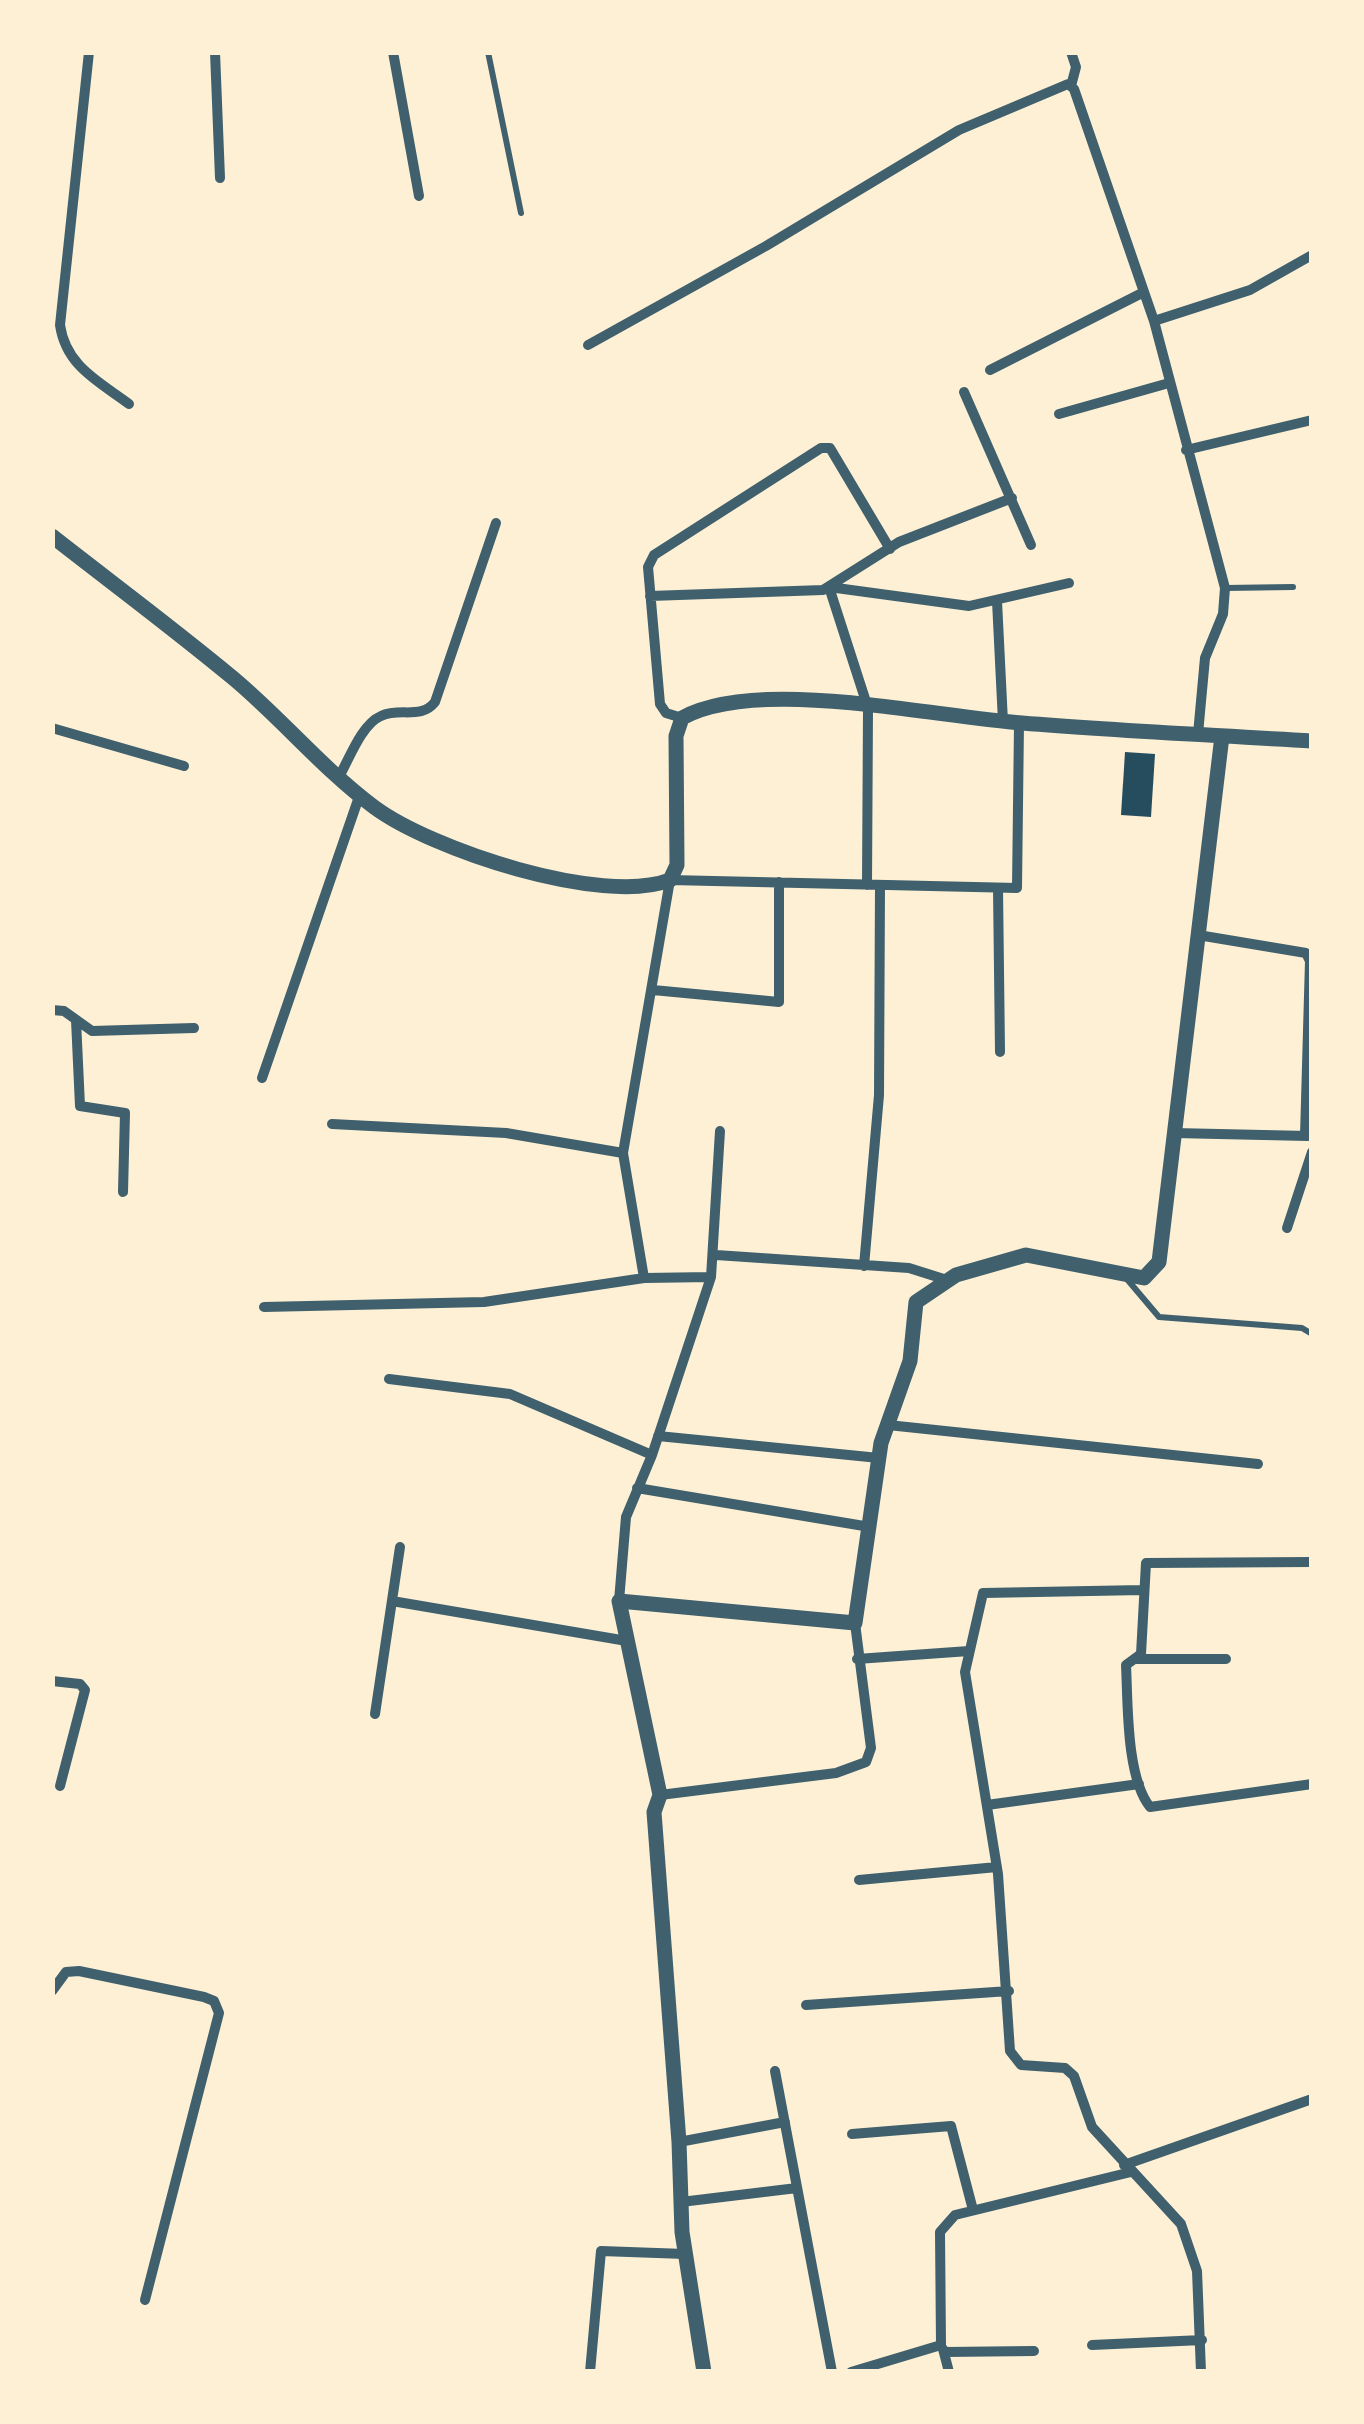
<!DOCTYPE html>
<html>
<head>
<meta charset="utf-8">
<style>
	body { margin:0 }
	#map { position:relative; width:1364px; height:2424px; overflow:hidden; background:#fdf0d5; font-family:Karla,sans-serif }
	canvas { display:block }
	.frame { position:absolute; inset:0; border:55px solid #fdf0d5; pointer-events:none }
</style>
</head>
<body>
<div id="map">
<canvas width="1364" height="2424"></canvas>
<div class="frame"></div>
</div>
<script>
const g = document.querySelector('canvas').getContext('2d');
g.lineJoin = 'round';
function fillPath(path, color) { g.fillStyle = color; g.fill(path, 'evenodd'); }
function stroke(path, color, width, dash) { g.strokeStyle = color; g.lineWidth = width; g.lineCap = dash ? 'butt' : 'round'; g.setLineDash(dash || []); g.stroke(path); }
fillPath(new Path2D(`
	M1125 752 1155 754 1151 817 1121 815Z`), '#264d5e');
stroke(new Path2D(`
	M488 52 521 213
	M1225 588 1293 587
	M1126 1278 1159 1317 1302 1328 1312 1334`), '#3f606c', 6);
stroke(new Path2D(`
	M89 52 60 325C66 366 98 381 129 404
	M215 52 220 178
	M393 52 419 196
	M1071 86 1076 67 1071 52
	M1154 321 1250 290 1312 255
	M588 345 766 246 959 130 1068 84 1074 89 1154 321 1225 588 1223 614 1205 658 1198 734
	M990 370 1144 292
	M964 392 1031 545
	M1059 414 1169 383
	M1186 450 1312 420
	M650 596 823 590 899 542 1012 498
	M997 601 1003 722
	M682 718 666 713 660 704 648 567 654 555 821 448H830L890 549
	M52 728 184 766
	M340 775C350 757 362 724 381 716 400 707 421 720 435 702L496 523
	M867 885 868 708 829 587 969 606 1069 583
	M998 888 1000 1052
	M1198 935 1306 953 1310 961 1305 1136
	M653 990 779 1002V882
	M52 1010 64 1011 92 1031 194 1028
	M76 1020 80 1106 125 1113 123 1192
	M262 1078 360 794
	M332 1124 506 1133 623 1153
	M1174 1133 1308 1136
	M1287 1228 1312 1152
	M716 1255 909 1268 947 1280
	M864 1266 879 1095 880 885
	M644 1278 623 1153 670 880 1017 888 1019 723
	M264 1307 484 1302 644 1278 711 1277
	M389 1379 510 1394 652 1455
	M888 1425 1258 1464
	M658 1436 879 1458
	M637 1488 870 1527
	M1312 1562 1146 1563 1141 1654 1126 1665C1128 1703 1126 1777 1150 1807L1312 1784
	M1143 1590 983 1593 965 1672 998 1874 1010 2051 1021 2065 1065 2068 1074 2076 1092 2127 1181 2224 1197 2271 1201 2372
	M392 1601 627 1641
	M619 1601 626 1517 652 1455 711 1277 720 1131
	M857 1659 969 1651
	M1136 1659H1226
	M52 1681 80 1684 85 1690 60 1786
	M375 1714 400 1547
	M660 1795 836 1773 866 1762 871 1748 855 1623
	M987 1805 1139 1784
	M859 1880 997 1867
	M52 1991 66 1972 79 1971 204 1997 214 2001 219 2013 145 2300
	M806 2005 1009 1991
	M775 2071 832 2372
	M852 2134 951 2126 973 2210
	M679 2142 785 2122
	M1124 2165 1312 2099
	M681 2202 797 2188
	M1092 2345 1202 2340
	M943 2349 949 2372
	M945 2352 1034 2351
	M590 2372 601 2251 685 2254
	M851 2372 941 2345 940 2232 955 2215 1131 2172`), '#3f606c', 10);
stroke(new Path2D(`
	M52 536C112 583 174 629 233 678 281 718 323 769 374 807 432 850 602 906 670 880L677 865 676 736 682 718C758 676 933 717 1022 723 1118 731 1215 735 1312 741
	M704 2372 682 2232 679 2142 654 1812 660 1795 619 1601 855 1623 881 1443 910 1361 916 1302 956 1275 1026 1255 1144 1278 1159 1262 1222 736`), '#3f606c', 15);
</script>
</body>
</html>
